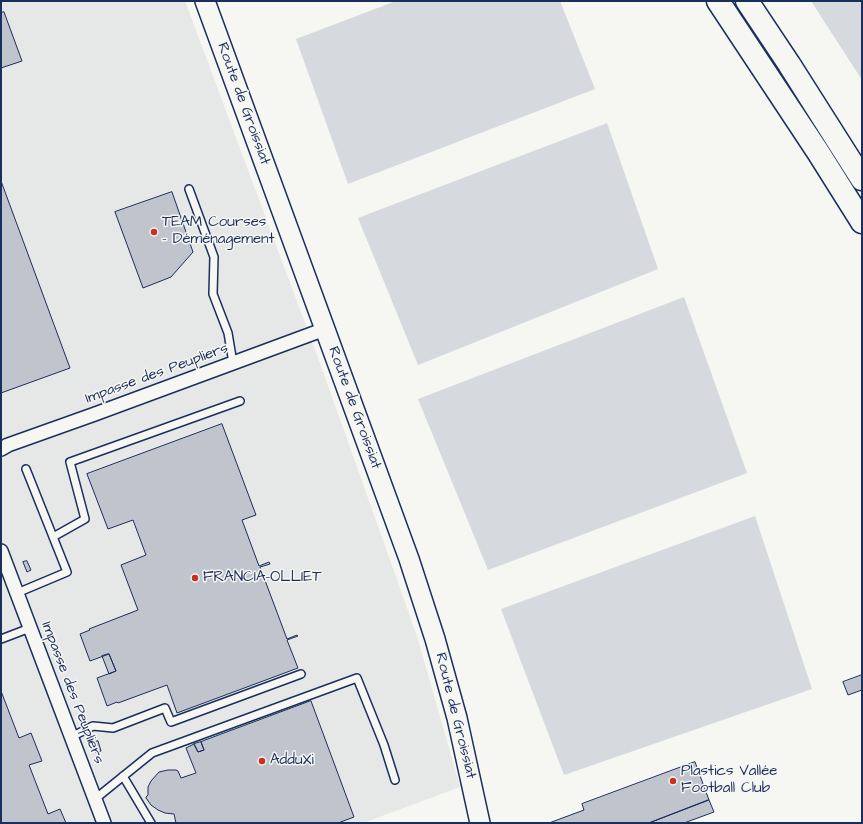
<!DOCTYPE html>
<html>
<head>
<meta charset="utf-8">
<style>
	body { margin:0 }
	#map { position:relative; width:863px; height:824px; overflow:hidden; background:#f6f6f2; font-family:"Architects Daughter",sans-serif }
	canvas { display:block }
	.frame { position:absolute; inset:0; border:2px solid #1b2f5e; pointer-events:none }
</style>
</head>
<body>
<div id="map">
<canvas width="863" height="824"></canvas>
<div class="frame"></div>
</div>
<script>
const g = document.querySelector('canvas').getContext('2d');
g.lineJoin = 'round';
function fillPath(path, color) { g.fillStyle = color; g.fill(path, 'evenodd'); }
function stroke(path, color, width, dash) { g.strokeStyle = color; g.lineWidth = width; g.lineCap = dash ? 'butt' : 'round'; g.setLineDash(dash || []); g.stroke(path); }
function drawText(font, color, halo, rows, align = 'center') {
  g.font = font + ' "Architects Daughter",sans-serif'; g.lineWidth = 3; g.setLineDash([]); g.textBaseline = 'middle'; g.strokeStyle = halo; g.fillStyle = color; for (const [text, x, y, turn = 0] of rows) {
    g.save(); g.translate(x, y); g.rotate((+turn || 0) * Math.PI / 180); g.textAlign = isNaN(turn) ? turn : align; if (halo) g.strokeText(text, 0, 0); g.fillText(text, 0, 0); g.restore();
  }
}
fillPath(new Path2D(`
	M1 1H185L321 366 417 636 460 787 363 823H1Z`), '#e6e7e7');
fillPath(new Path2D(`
	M396 1H560L595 89 348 184 296 39Z
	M811 1H862V80Z
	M607 123 658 269 418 365 358 218Z
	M684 297 747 473 488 570 418 399Z
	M755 516 812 689 564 775 501 609Z`), '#d6d9dd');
const building = new Path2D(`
	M4 12 22 61 1 68V13Z
	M1 181 70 368 1 393Z
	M172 192 193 252 171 277 143 288 115 212Z
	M222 424 256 515 242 520 259 566 269 562 270 564 260 567 287 639 297 635 298 636 287 640 298 668 177 713 167 685 118 703 117 702 107 706 97 678 116 671 109 654 90 661 80 634 90 630 89 629 138 610 121 565 146 555 133 520 108 529 87 474Z
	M27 561 31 570 27 572 23 562Z
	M109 654 116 671 109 674 102 656Z
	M862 675V690L848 695 843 682Z
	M1 691 19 738 31 733 42 761 29 765 48 814 60 809 66 823H1Z
	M311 701 354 817 338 823H176L174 814 165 813 158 810 151 805 146 798V797L148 795V787L151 781 159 772 168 770H176L178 771 181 778 196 773 186 748 194 744 198 752 204 750 201 742Z
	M98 741 101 751 96 753 92 743Z
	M201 742 204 750 198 752 194 744Z
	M695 762 709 800 649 823H549L584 810 582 804Z
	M709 800 714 812 684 823H649Z`);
fillPath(building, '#c0c4cd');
stroke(building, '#1b2f5e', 1);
const lane = new Path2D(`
	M189 189 214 257 213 294 228 333 233 363
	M53 537 85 519 70 462 240 401
	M17 593 67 572 26 469
	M1 639 30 628
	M71 737 93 726 113 728 165 708 171 722 301 674
	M123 776 151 823
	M95 799 152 753 357 678 384 745 395 780`);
const street = new Path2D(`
	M1 449 8 445 95 414 325 329
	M1 551 104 823`);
const secondary = new Path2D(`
	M205 1 409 559 435 639 457 718 480 823`);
const highway = new Path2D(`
	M718 1 818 152 862 222
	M747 1 789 64 862 179`);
stroke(lane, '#1b2f5e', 10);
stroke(street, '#1b2f5e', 16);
stroke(secondary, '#1b2f5e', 22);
stroke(highway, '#1b2f5e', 25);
stroke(lane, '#f6f6f2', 7);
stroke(street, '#f6f6f2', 13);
stroke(secondary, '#f6f6f2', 19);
stroke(highway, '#f6f6f2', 22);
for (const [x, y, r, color] of [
	[154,232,4,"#c8321e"],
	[195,578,4,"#c8321e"],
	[262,761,4,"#c8321e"],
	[673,781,4,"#c8321e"]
]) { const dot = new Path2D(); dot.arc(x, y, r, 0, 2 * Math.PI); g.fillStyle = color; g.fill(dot); stroke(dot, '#f6f6f2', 1.5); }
drawText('15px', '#1b2f5e', '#f6f6f2', [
	["Route de Groissiat",243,104,70],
	["Impasse des Peupliers",157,374,-20],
	["Route de Groissiat",354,408,70],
	["Impasse des Peupliers",72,693,69],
	["Route de Groissiat",455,716,76]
]);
drawText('15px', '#1b2f5e', '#f6f6f2', [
	["TEAM Courses",162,223],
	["- Déménagement",162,240],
	["FRANCIA-OLLIET",203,578],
	["AdduXi",270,761],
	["Plastics Vallée",681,772],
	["Football Club",681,789]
], 'left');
</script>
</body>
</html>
